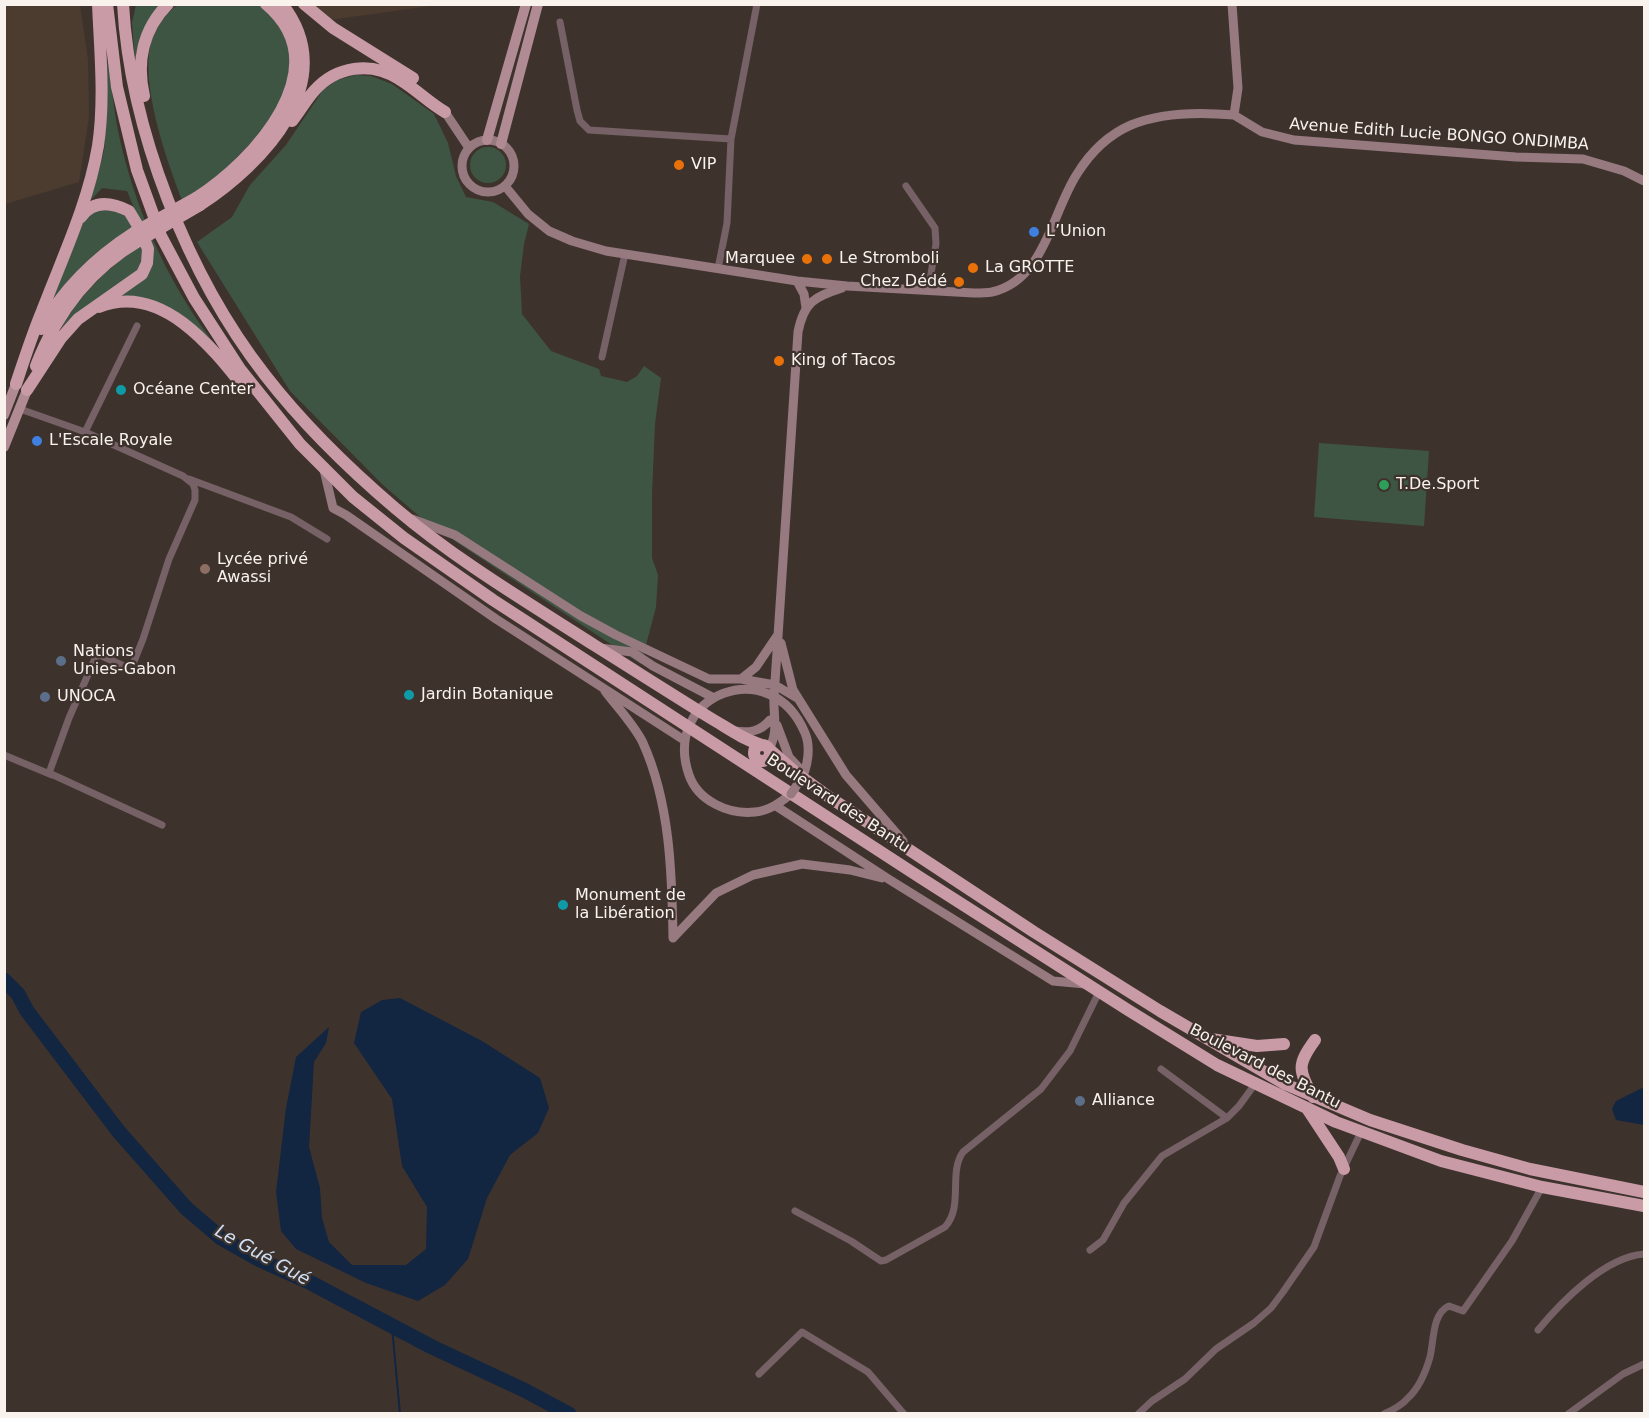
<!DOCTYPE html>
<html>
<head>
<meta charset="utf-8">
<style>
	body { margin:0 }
	#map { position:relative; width:1649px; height:1418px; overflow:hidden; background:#3e332c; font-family:"DejaVu Sans",sans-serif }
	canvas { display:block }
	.frame { position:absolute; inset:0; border:6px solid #f9f2ed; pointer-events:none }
</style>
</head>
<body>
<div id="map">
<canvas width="1649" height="1418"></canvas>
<div class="frame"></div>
</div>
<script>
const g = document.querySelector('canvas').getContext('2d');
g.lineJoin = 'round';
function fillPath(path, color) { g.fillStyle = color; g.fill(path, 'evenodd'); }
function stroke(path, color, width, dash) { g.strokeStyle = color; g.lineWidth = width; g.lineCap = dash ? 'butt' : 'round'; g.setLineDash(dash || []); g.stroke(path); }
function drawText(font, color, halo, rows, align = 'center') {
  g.font = font + ' "DejaVu Sans",sans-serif'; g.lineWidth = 4.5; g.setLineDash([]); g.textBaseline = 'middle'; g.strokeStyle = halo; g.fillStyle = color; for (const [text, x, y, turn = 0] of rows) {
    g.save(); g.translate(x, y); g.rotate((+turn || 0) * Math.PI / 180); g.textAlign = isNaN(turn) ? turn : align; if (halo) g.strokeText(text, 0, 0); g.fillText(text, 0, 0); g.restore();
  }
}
fillPath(new Path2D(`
	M5 4 80 5 88 60 89 117 79 182 5 204Z
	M315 5H437L329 20Z`), '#4c3c30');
fillPath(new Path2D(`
	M136 5H160C146 21 140 38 135 59L132 23Z
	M177 5H261L274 15 292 49 286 92 266 127 216 179 182 200C166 159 140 84 151 42 155 27 165 15 177 5Z
	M106 53C111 79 113 105 118 131 134 206 165 278 211 339L198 328 114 298 137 285 150 246 127 191 102 188 91 200 104 151 107 114Z
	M356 75 371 76 392 84 434 114 448 143 456 176 466 197 493 202 529 224 524 244 520 276 522 314 551 351 599 369 601 376 627 382 637 376 644 366 661 378 655 424 652 494V558L658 575 656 607 641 664 426 522 383 485 290 391 197 242 232 217 250 185 286 145 323 90 337 80Z
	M470 165a18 18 0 1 1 36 0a18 18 0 1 1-36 0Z
	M94 208 120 211 136 225 47 310 84 218Z
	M143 244 141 268 117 288 77 313 59 330C80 295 108 267 143 244Z
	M1319 443 1429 451 1424 526 1314 517Z`), '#3e5543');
fillPath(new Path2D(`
	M400 998 482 1041 540 1078 549 1108 538 1133 510 1155 487 1198 468 1259 445 1285 418 1301 366 1283 296 1249 281 1231 276 1192 286 1108 296 1057 329 1027 326 1043 314 1062 309 1147 320 1188 322 1218 329 1242 352 1265H406L426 1249 427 1207 402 1166 392 1099 354 1043 361 1012 382 1000Z
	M1644 1087V1125L1616 1120 1612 1109 1616 1101Z`), '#122541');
stroke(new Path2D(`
	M392 1327 400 1414`), '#122541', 2);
stroke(new Path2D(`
	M4 980 18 994 27 1011 119 1132 186 1208 221 1238 260 1260 311 1283 432 1347 524 1390 569 1414`), '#122541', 15);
stroke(new Path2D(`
	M560 22 577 110 580 121 589 130 731 139
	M906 186 935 228 936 244 928 291
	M718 269 727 223 731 139 757 4
	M602 357 625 254
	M20 409 85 432 183 476 193 484 195 490V500L169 559 143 639 131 669 97 654 69 718 49 773 162 825
	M85 432 137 326
	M189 479 291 517 327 539
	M4 755 52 775
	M1161 1069 1227 1118
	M795 1211 851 1241 881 1261 886 1260 945 1227C964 1206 948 1173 963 1152L1041 1089 1070 1051 1099 992
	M1090 1250 1103 1240 1124 1203 1162 1156 1227 1118 1239 1106 1255 1084
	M1538 1330C1562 1301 1605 1257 1644 1254
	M759 1374 802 1332 868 1372 904 1414
	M1138 1414 1152 1401 1185 1379 1216 1349 1254 1323 1271 1308 1283 1292 1314 1247 1340 1176 1361 1132
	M1384 1414C1393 1410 1402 1405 1408 1398 1419 1388 1426 1371 1430 1357 1434 1341 1432 1313 1449 1306L1463 1311 1512 1241 1542 1187
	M1568 1414 1623 1374 1644 1364`), '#756166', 7);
stroke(new Path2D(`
	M1232 4 1238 88 1234 115
	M445 112 469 148
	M1234 115 1262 132 1294 140 1516 157 1583 159 1624 171 1644 181
	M462 166a26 26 0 1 1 52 0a26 26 0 1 1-52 0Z
	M505 186 528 214 549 231 572 241 606 251 797 281 847 286 974 293C980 293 986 293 992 292 1045 280 1052 212 1077 174 1090 153 1108 135 1131 125 1162 112 1201 112 1234 115
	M797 281 804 294 806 308
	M324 470 333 508 346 515 496 619 684 740
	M412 519 455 535 581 616 616 635 709 679H741L756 667 777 636
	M781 643 793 690 846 775 903 841
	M600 648 632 652 653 666 714 698
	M741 679 775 685 797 698
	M605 691C617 707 635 726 643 743 670 803 672 873 673 938
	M777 725 789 757 801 770
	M734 731C749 733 760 732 770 720
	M769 749C779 731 773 715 774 697L798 332C804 302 814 297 842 288
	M791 794C781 802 769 811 755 812 729 815 698 801 689 775 661 694 771 652 805 733 811 747 808 768 800 781
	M776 806 890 880 1053 981 1085 984
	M673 938 716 893 753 875 802 864 850 870 882 878`), '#977980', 9);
stroke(new Path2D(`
	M487 140 526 4
	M501 144 538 4
	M4 415 16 384
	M4 447 27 390`), '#b18b94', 10);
stroke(new Path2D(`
	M107 4 117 87 137 170 161 236 194 298 240 369 300 444 353 497 404 538 493 600 921 878 1128 1010 1217 1065 1336 1122 1441 1161 1542 1187 1644 1206
	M123 4C130 130 188 276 265 375 303 424 348 468 395 508 456 560 527 602 594 645 634 670 673 695 712 719 729 729 744 740 762 745
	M304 4 333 28 413 78
	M144 96C136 62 143 29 168 4
	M292 121C300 111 306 100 314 91 336 66 371 61 399 79 416 89 428 102 445 112
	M196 198C254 161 341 67 266 4
	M200 205C263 164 343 81 282 4
	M99 307C161 282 212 347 245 389
	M41 329C64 287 96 257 135 232
	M36 366C56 314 90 269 140 240
	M16 384C24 360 32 335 42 311 63 256 88 204 98 146 105 100 100 51 98 4
	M27 390 61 338 78 319 142 274 147 263 148 249 141 231 129 211C111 202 93 200 81 217
	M754 753a8 8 0 1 1 16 0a8 8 0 1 1-16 0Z
	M769 749 795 772 829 797 1034 932 1160 1011 1285 1084 1370 1120 1462 1150 1530 1169 1644 1192
	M1211 1039 1257 1046 1284 1044
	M1313 1097C1299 1070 1296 1066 1315 1040
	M1308 1110 1339 1157 1344 1169`), '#c99ba7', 12);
stroke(new Path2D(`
	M791 794 797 785`), '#977980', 9);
stroke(new Path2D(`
	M135 232 196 198
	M140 240 200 205`), '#c99ba7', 12);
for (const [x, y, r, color] of [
	[679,165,6,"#e8710a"],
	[1034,232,6,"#3f7fe0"],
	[807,259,6,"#e8710a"],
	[827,259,6,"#e8710a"],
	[973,268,6,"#e8710a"],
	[959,282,6,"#e8710a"],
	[779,361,6,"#e8710a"],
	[121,390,6,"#0f9aa8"],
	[37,441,6,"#3f7fe0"],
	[1384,485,6,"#2e9e5b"],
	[205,569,6,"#8d6e63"],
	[61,661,6,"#5c6f8a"],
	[409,695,6,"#0f9aa8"],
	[45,697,6,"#5c6f8a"],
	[563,905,6,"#0f9aa8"],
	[1080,1101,6,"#5c6f8a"]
]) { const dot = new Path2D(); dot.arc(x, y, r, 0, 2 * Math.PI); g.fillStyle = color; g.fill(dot); stroke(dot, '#3e332c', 2); }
drawText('16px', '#f9f2ed', '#3e332c', [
	["Avenue Edith Lucie BONGO ONDIMBA",1439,135,4],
	["Boulevard des Bantu",838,804,33],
	["Boulevard des Bantu",1265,1067,27]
]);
drawText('16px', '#f9f2ed', '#3e332c', [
	["VIP",691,165],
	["L’Union",1046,232],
	["Marquee",795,259,"right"],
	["Le Stromboli",839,259],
	["La GROTTE",985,268],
	["Chez Dédé",947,282,"right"],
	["King of Tacos",791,361],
	["Océane Center",133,390],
	["L'Escale Royale",49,441],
	["T.De.Sport",1396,485],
	["Lycée privé",217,560],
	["Awassi",217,578],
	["Nations",73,652],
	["Unies-Gabon",73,670],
	["Jardin Botanique",421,695],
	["UNOCA",57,697],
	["Monument de",575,896],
	["la Libération",575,914],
	["Alliance",1092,1101]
], 'left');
drawText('italic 18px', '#cfdff5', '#3e332c', [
	["Le Gué Gué",262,1256,29]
]);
</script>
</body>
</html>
